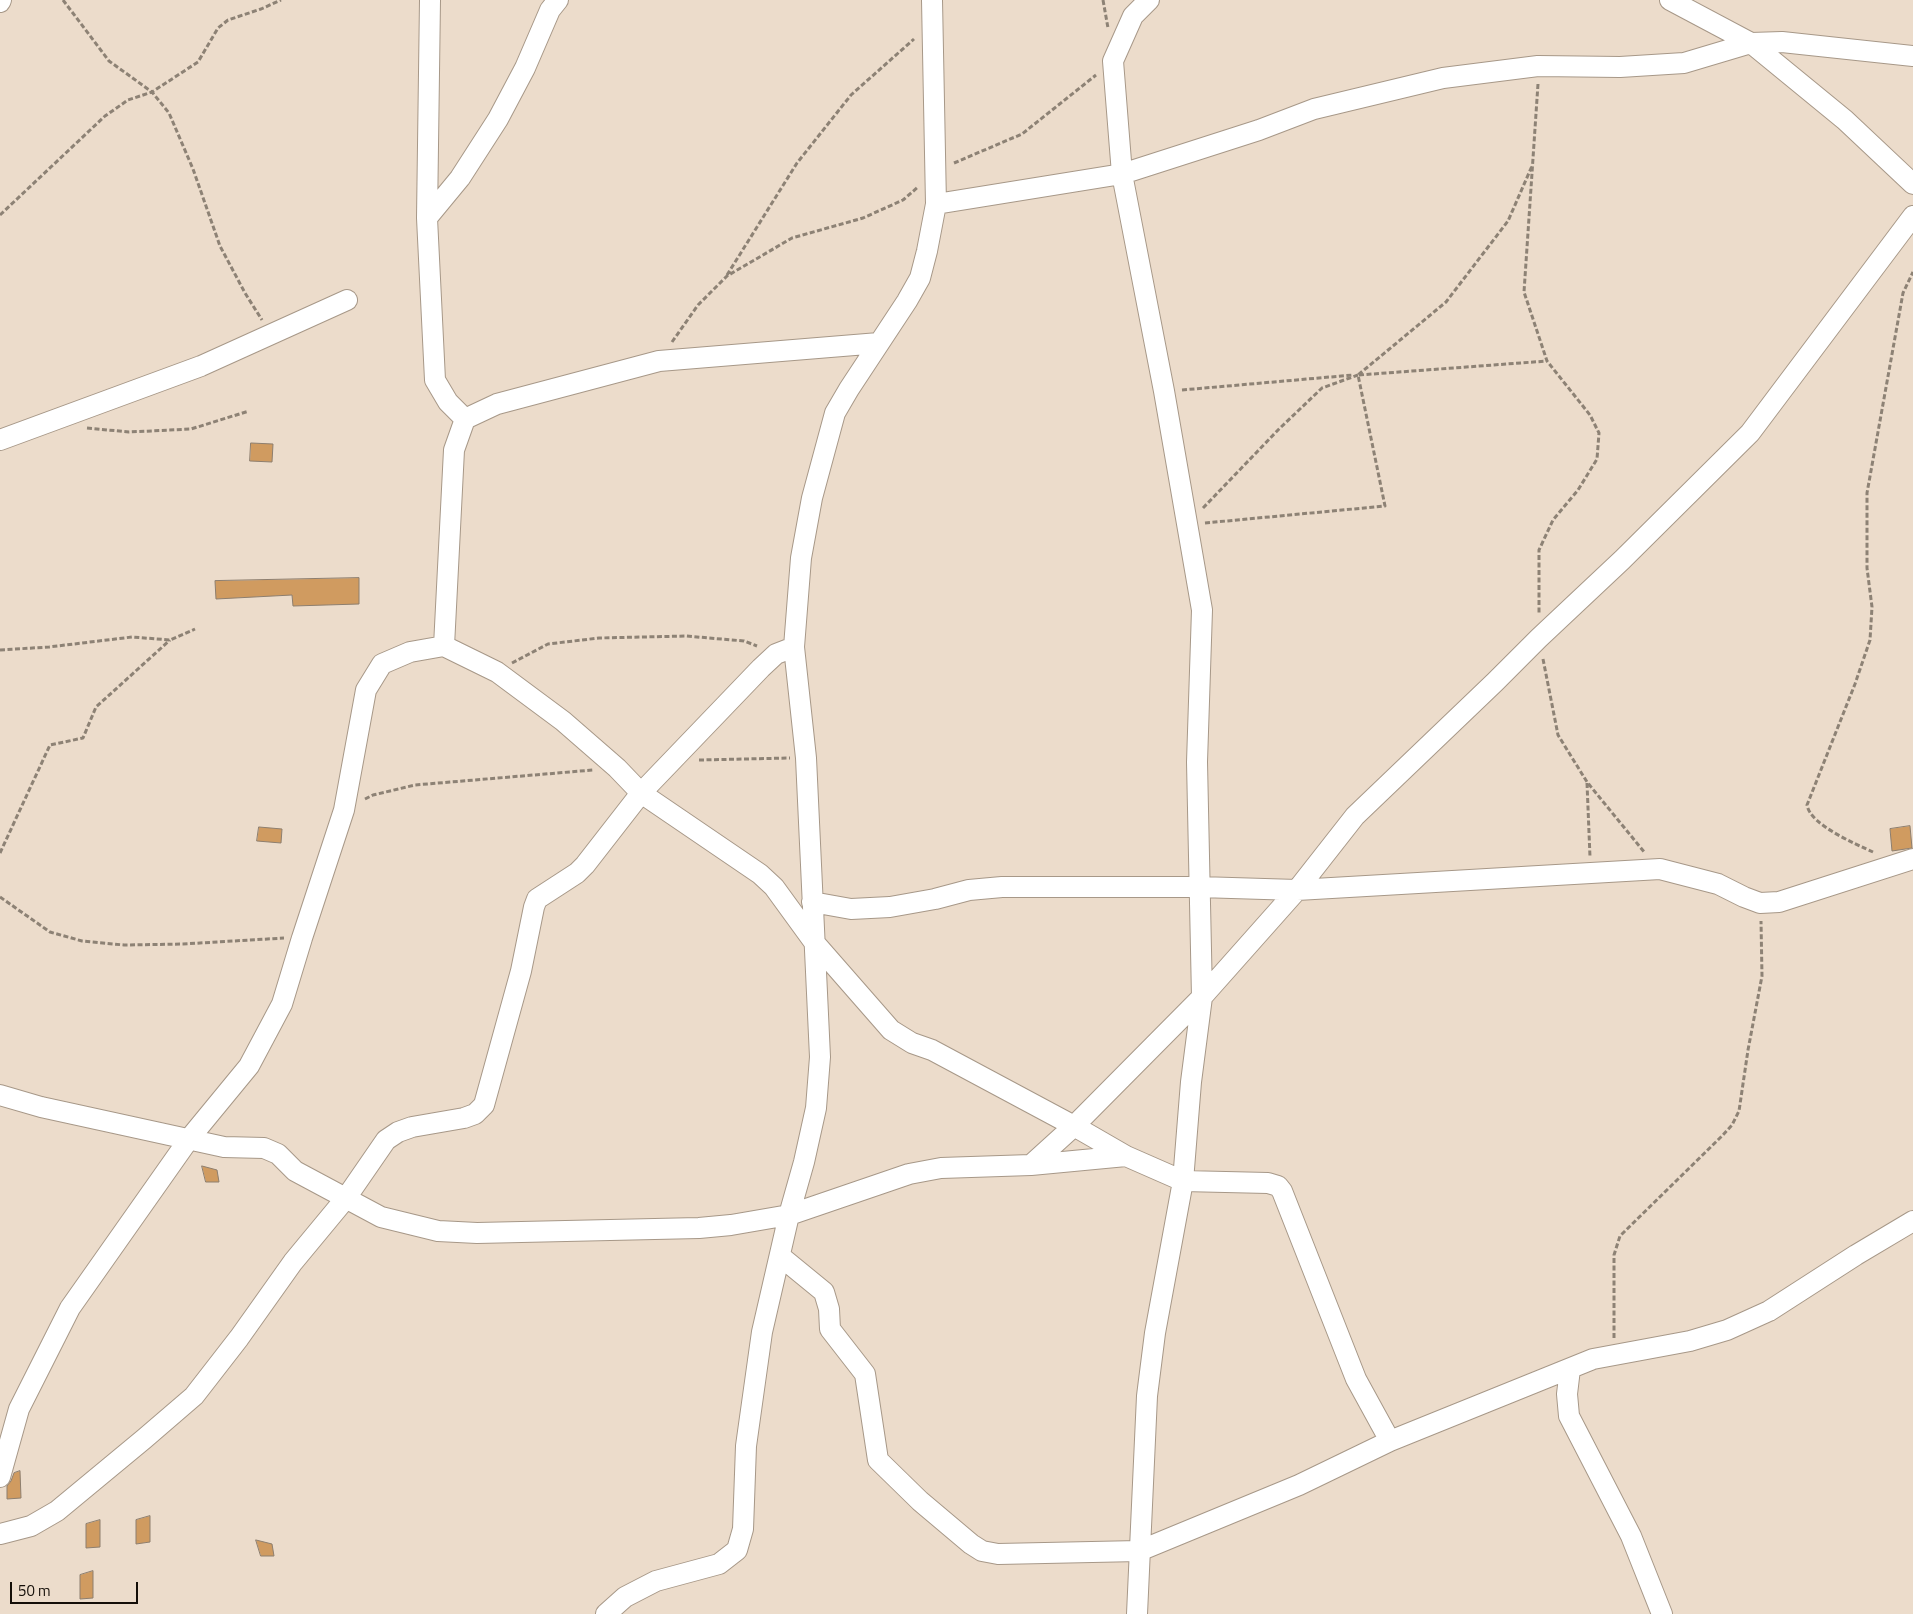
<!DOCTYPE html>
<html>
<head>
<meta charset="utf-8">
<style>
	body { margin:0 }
	#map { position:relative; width:1913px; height:1614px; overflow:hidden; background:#ecdccb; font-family:"Titillium Web",sans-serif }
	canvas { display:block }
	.scale { position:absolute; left:10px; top:1582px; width:128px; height:22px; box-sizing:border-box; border:2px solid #140e08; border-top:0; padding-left:6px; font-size:15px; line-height:18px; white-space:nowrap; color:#140e08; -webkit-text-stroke:4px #ecdccb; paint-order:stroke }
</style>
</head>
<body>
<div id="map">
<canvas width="1913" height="1614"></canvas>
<div class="scale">50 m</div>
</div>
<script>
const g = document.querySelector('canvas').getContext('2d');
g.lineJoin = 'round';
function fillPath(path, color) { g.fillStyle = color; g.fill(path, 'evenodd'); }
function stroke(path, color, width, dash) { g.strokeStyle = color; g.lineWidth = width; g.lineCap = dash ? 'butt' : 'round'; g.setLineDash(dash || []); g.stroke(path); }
const building = new Path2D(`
	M251 443 273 444 272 462 250 461Z
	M359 578V604L293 606 292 595 216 599 215 581Z
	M1910 826 1912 848 1892 851 1890 829Z
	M259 827 282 829 281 843 257 841Z
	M202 1166 217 1170 219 1182H206Z
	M20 1471 21 1498 7 1499V1486L11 1481 14 1473Z
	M150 1516V1542L136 1544V1520Z
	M100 1520V1547L86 1548V1524Z
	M256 1540 272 1544 274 1556H261Z
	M93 1571V1598L80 1599V1575Z`);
fillPath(building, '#d09b60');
stroke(building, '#8d7e6e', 1);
const minor = new Path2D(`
	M430 0 427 218 435 380 448 402 465 419
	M1670 0 1751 43 1845 120 1913 184
	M0 2 1 0
	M936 204 1122 174 1259 130 1314 109 1443 78 1538 66 1620 67 1684 63 1751 43 1782 42 1913 56
	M427 218 460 178 498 119 525 68 550 10 558 0
	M0 440 201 366 347 300
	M444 646 454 450 465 419 497 404 659 361 879 343
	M812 902 851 909 890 907 935 899 969 890 1002 887H1199L1297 890 1660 869 1718 884 1744 897 1760 903 1779 902 1913 859
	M0 1095 41 1107 224 1147 264 1148 278 1154 295 1171 381 1217 438 1231 477 1233 699 1228 731 1225 789 1215 909 1174 941 1168 1031 1165 1126 1156
	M1031 1165 1074 1126 1202 997 1297 890 1355 816 1495 682 1539 638 1622 560 1750 433 1913 216
	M780 1256 824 1292 829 1309 830 1329 865 1374 878 1460 920 1501 971 1544 982 1551 998 1554 1139 1551 1299 1485 1390 1441 1593 1359 1690 1341 1727 1330 1769 1311 1856 1255 1913 1221
	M1570 1369 1567 1394 1569 1416 1631 1536 1662 1614
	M0 1477 19 1409 70 1308 189 1139 249 1066 282 1004 302 938 344 810 366 690 382 664 410 652 444 646 497 672 563 721 617 768 641 793 760 874 774 887 814 942 891 1030 912 1043 932 1050 1074 1126 1126 1156 1183 1181 1268 1183 1278 1186 1282 1191 1356 1379 1390 1441
	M0 1534 31 1526 57 1511 144 1439 194 1396 239 1338 293 1262 346 1198 386 1140 398 1132 412 1127 464 1118 475 1114 484 1105 521 971 534 907 537 899 577 873 585 865 641 793 761 668 776 654 794 647
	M606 1614 625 1597 656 1581 719 1564 737 1550 743 1529 746 1446 762 1332 789 1215 804 1162 816 1108 820 1057 806 758 794 647 801 558 812 498 835 413 849 389 907 301 920 278 927 251 936 204 932 0
	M1137 1614 1147 1396 1155 1333 1183 1181 1191 1082 1202 997 1197 762 1202 610 1164 391 1122 174 1113 61 1133 16 1149 0`);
stroke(minor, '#a79888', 22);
stroke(new Path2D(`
	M63 0 109 61 152 92 169 113 193 169 220 246 245 293 262 320
	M1103 0 1108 28
	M1538 84 1524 292 1547 361 1590 415 1599 433 1597 459 1578 490 1553 520 1539 550V613
	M954 163 1022 134 1096 75
	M0 215 105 116 128 100 152 92 198 62 218 28 228 20 261 9 281 0
	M727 275 797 163 851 95 914 39
	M672 342 698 305 727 276 792 238 863 218 903 200 918 187
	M1359 375 1547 361
	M1182 390 1353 375
	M87 428 129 432 191 429 249 411
	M1203 508 1279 429 1322 388 1358 375
	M1205 523 1385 506 1358 375 1446 302 1508 221 1532 166
	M0 650 49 647 132 637 170 640 195 629
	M1543 659 1558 735 1587 782 1645 853
	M512 663 548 644 599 638 686 636 744 641 757 646
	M699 760 790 758
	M1587 783 1590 857
	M365 799 373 795 415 785 593 770
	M1873 852C1856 844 1810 825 1807 805L1855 684 1870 640 1872 607 1867 568V493L1903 293 1913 272
	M0 853 50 745 83 738 96 707 170 640
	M0 897 50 932 82 941 124 945 183 944 284 938
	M1614 1338V1255L1620 1236 1722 1136 1732 1125 1739 1111 1748 1050 1762 976 1761 921`), '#8d8275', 3, [5, 2.5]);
stroke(minor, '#fff', 20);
</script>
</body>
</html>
